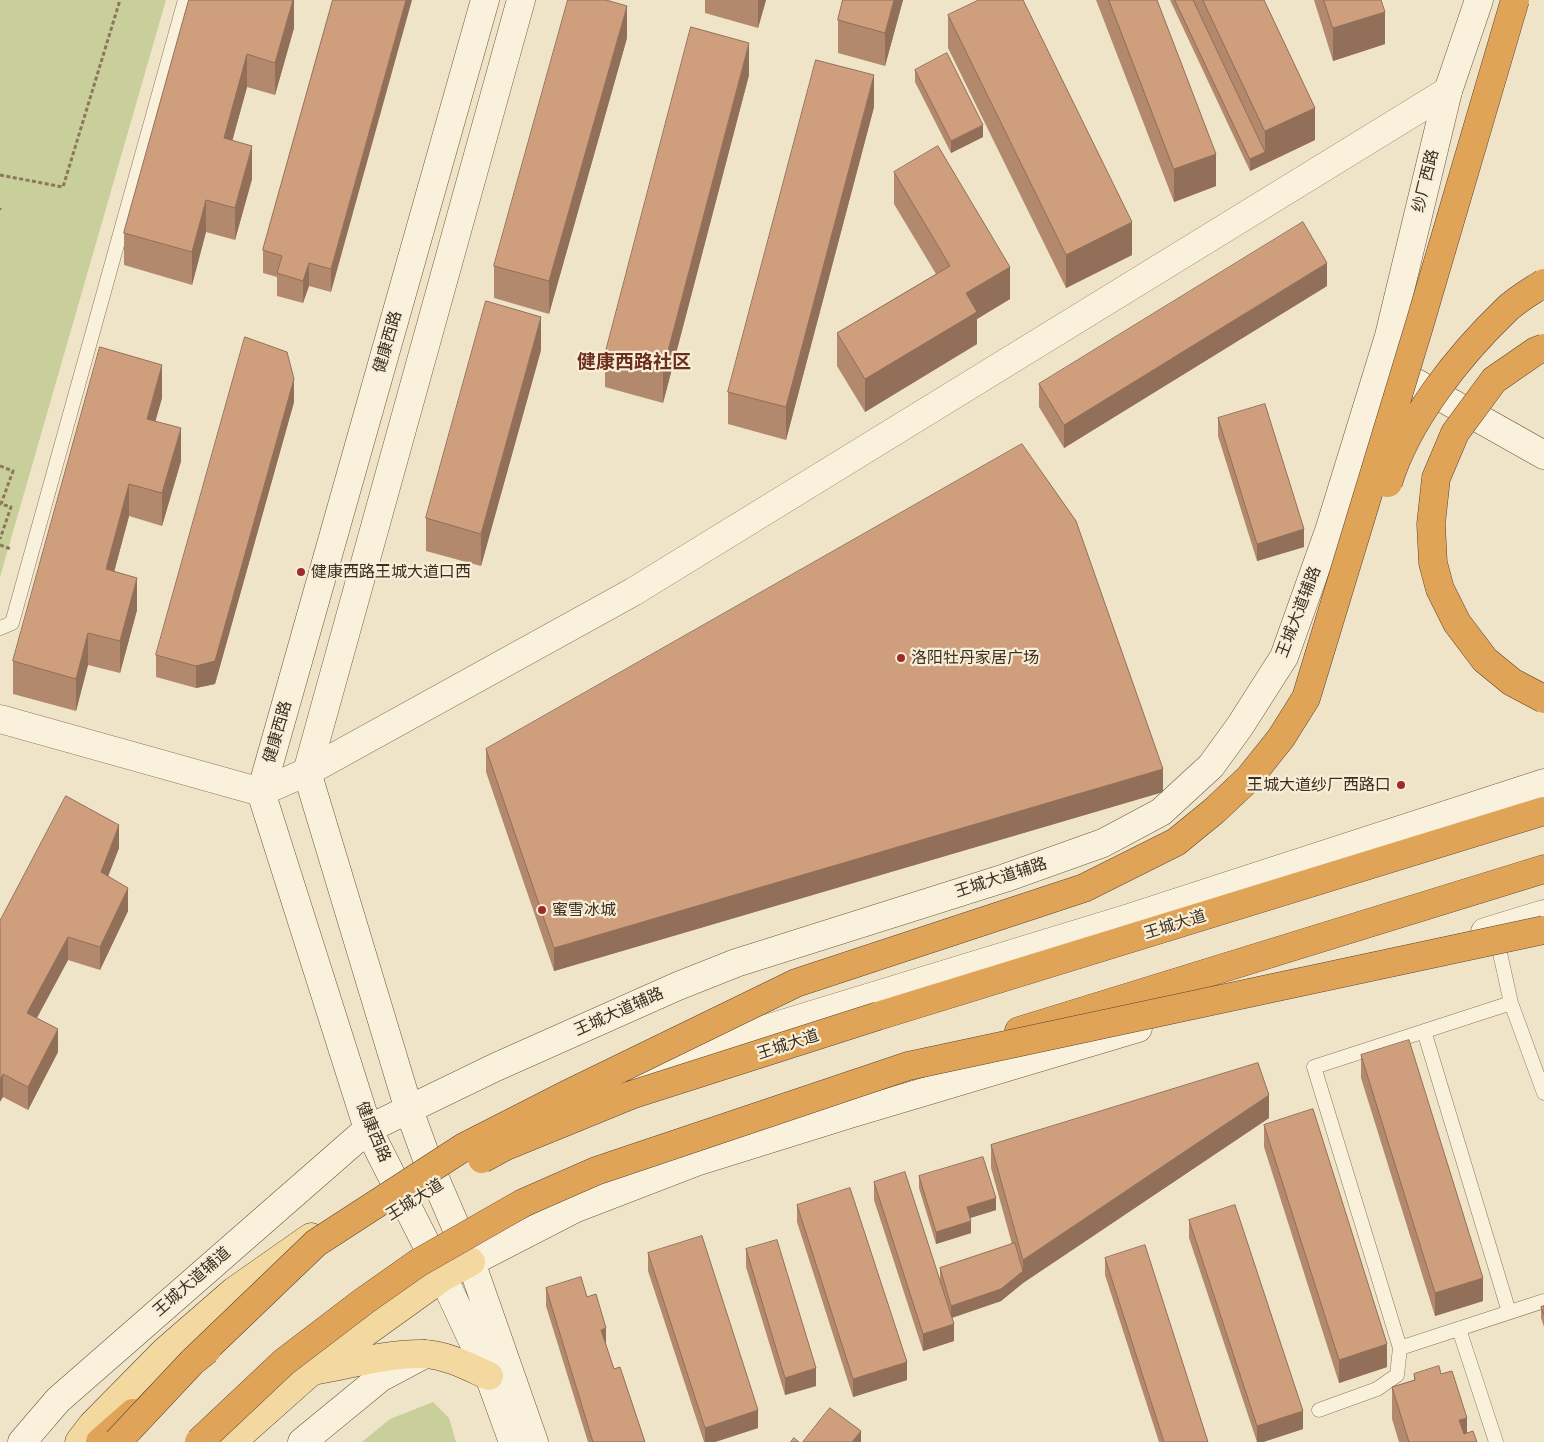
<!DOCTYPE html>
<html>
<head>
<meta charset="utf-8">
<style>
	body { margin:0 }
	canvas { display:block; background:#f0e4c8 }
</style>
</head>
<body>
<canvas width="1544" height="1442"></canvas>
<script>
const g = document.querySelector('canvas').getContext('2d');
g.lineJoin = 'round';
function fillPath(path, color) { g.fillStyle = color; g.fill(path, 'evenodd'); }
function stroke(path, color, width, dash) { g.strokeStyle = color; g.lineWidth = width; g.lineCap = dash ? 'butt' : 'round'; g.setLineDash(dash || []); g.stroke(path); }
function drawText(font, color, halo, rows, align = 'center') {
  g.font = font + ' "IBM Plex Serif","Noto Sans SC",serif'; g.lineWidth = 4.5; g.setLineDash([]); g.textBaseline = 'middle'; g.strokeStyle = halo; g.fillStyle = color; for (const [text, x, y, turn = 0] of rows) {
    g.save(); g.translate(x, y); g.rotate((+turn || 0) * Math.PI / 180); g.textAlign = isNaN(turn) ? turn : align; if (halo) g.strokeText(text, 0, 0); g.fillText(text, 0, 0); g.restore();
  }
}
fillPath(new Path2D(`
	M0 0H166L0 577Z
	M433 1402 449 1418 456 1442H362L390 1419Z`), '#c9cf9b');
const lane = new Path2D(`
	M0 628 12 623 185 0
	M1496 935 1511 1003 1544 1093
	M1424 1031 1509 1312
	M1459 1329 1496 1442
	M1400 1348 1314 1067 1511 1003
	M1319 1410 1377 1389 1397 1375 1400 1348 1544 1301`);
const street = new Path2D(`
	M0 719 261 792 307 772 633 592 1448 91`);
const secondary = new Path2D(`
	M485 0 261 792 368 1129 443 1277 489 1376 513 1442
	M521 0 307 772 409 1110 428 1162 471 1262 534 1442
	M1384 365 1544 455
	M1485 932 1544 914
	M620 1080 720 1043 1126 919 1544 783
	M471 1262 574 1209 696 1162 850 1114 1138 1028
	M22 1442 58 1400 368 1129 496 1067 678 986 736 963 1005 878 1103 843 1161 812 1211 766 1240 726 1284 657 1329 531 1389 336 1448 91 1479 0
	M302 1442 380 1378 425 1354`);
const primary = new Path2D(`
	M318 1370C352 1364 389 1353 424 1354 447 1355 469 1367 489 1376
	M79 1442 92 1425 165 1351 234 1291 311 1237
	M232 1442 312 1371 443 1277 471 1262`);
const highway = new Path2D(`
	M878 1016 1544 811
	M1019 1031 1544 869
	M100 1442 133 1413`);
stroke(lane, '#8d765c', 15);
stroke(street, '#8d765c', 29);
stroke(secondary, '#6f573f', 29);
stroke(primary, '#5b4430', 29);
stroke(highway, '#5b4430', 29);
stroke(new Path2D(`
	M0 175 63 187 120 0
	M0 208V210
	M0 466 13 471 1 504 11 507 0 539
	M0 545 11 549`), '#8d765c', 3, [4, 2.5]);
stroke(lane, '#faf1dc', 14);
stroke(street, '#faf1dc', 28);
stroke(secondary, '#faf1dc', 28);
stroke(primary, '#f3d9a0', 28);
stroke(highway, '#e0a458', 28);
const highwayBridge = new Path2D(`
	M1544 348 1536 351 1494 380 1455 433 1436 478 1431 524 1433 563 1440 589 1457 623 1485 660 1512 682 1544 699
	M1388 483C1407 420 1459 355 1506 310 1517 299 1532 291 1544 283
	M482 1159 506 1146 631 1095 878 1016
	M192 1362 316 1243 464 1147 568 1094 796 983 1084 888 1176 842 1214 811 1249 778 1281 738 1306 698 1420 323 1515 0
	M117 1442 192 1362 207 1350
	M199 1442 284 1362 364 1301 418 1263 523 1203 596 1171 908 1066 1544 930`);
stroke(highwayBridge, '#5b4430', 29, []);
stroke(highwayBridge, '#e0a458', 28);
fillPath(new Path2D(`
	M189 0H294V28L275 95 247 87 232 141 252 179 235 240 206 232 192 285 124 265V233Z
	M333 0 331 292 309 286 303 303 277 296V277L263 273V250Z
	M705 0H766L758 28 705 13Z
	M843 0H903L885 66 838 53V20Z
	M1096 0H1157L1216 186 1174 202Z
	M1170 0H1264L1315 140 1250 171Z
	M1314 0H1381L1385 44 1333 61Z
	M948 15 1132 255 1066 288 948 48Z
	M627 38 549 314 494 298V266Z
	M915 70 983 137 951 153 915 82Z
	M749 75 663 403 605 387V355Z
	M874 107 786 440 728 424V392Z
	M894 172 1010 299 977 319V344L865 412 837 366V333L936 274 894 204Z
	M1327 286 1064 448 1039 407V384Z
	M541 350 481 566 426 551V518Z
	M162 398 155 421 181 461 162 526 129 516 114 572 137 610 120 673 88 665 76 711 13 694V661Z
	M294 402 215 684 196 688 156 677V655Z
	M1218 418 1304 547 1257 561 1218 436Z
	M486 749 1163 792 554 971 486 772Z
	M119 848 108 876 128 911 100 970 68 960 37 1018 58 1052 28 1110 3 1097 0 921Z
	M1361 1055 1483 1301 1435 1316 1361 1078Z
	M1269 1118 1023 1283 1001 1301 952 1318 954 1341 923 1351 874 1200V1182L940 1280V1268L1012 1244 991 1168V1145Z
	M1264 1125 1387 1367 1339 1383 1264 1147Z
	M919 1176 996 1210 970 1218 971 1233 936 1244 919 1188Z
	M797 1205 907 1380 853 1397 797 1222Z
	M1189 1220 1303 1429 1263 1442H1257L1189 1238Z
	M746 1249 816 1386 785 1395 746 1267Z
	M648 1253 758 1428 715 1442H704L648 1271Z
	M1105 1258 1208 1442H1159L1105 1275Z
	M546 1288 587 1297 606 1346 614 1369 645 1442H588L546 1306Z
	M1544 1306V1327L1541 1318V1307Z
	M1414 1374H1441L1467 1433 1477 1442H1399L1392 1419V1387L1414 1380Z`), '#b2896c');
fillPath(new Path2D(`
	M293 0H294V28L275 95V63Z
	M406 0H412L331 292V269Z
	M758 0H766L758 28Z
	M894 0H903L885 66V33Z
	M627 6V38L549 314V281Z
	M1385 12V44L1333 61V28Z
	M749 43V75L663 403V370Z
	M247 54V87L224 171V138Z
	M874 75V107L786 440V407Z
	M1315 108V140L1250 171V159L1265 152V131Z
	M983 125V137L951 153V141Z
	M252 146V179L235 240V208Z
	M1216 154V186L1174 202V169Z
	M206 200V232L192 285V252Z
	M1132 222V255L1066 288V255Z
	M309 263V286L303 303V281Z
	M1327 263V286L1064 448V425Z
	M1010 267V299L977 319V344L865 412V379L966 293Z
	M541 317V350L481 566V534Z
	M162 365V398L147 451V419Z
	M294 379V402L215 684 196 688V666Z
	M181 428V461L162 526V493Z
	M129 484V516L106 602V569Z
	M1304 529V547L1257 561V544Z
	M137 578V610L120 673V641Z
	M88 633V665L76 711V679Z
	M1163 769V792L554 971V948Z
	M119 825V848L101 895V872Z
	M128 888V911L100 970V947Z
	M68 937V960L27 1036V1013Z
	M58 1029V1052L28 1110V1087Z
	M3 1074V1097L0 1102V1080Z
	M1269 1095V1118L1023 1283 1001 1301 951 1318V1306L1023 1271V1260Z
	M996 1198V1210L967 1219V1207Z
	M971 1221V1233L936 1244V1232Z
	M1483 1278V1301L1435 1316V1293Z
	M954 1324V1341L923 1351V1334Z
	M606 1328V1346L601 1330Z
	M1387 1344V1367L1339 1383V1360Z
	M907 1362V1380L853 1397V1379Z
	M816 1368V1386L785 1395V1378Z
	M758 1410V1428L715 1442H705V1428Z
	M1303 1411V1429L1263 1442H1257V1426Z
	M1467 1418V1442L1459 1420Z
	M861 1431V1442H852Z`), '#916f58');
const building = new Path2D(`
	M189 0H293L275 63 247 54 224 138 252 146 235 208 206 200 192 252 124 233Z
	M333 0H406L331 269 309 263 303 281 277 273 282 256 263 250Z
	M568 0H606L627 6 549 281 494 266Z
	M843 0H894L885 33 838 20Z
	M979 0H1023L1132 222 1066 255 948 15Z
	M1109 0H1157L1216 154 1174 169Z
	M1175 0H1193L1265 152 1250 159Z
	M1203 0H1264L1315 108 1265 131Z
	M1324 0H1381L1385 12 1333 28Z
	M691 27 749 43 663 370 605 355Z
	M947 53 983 125 951 141 915 70Z
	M816 60 874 75 786 407 728 392Z
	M938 146 1010 267 966 293 977 312 865 379 837 333 950 266 894 172Z
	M1303 222 1327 263 1064 425 1039 384Z
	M486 301 541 317 481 534 426 518Z
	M245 337 287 352 294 379 215 661 196 666 156 655Z
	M100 347 162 365 147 419 181 428 162 493 129 484 106 569 137 578 120 641 88 633 76 679 13 661Z
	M1265 404 1304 529 1257 544 1218 418Z
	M1022 444 1076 521 1163 769 554 948 486 749Z
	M66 796 119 825 101 872 128 888 100 947 68 937 27 1013 58 1029 28 1087 3 1074 0 1080V921Z
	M1409 1040 1483 1278 1435 1293 1361 1055Z
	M1258 1063 1269 1095 1023 1260 991 1145Z
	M1313 1109 1387 1344 1339 1360 1264 1125Z
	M983 1157 996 1198 967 1207 971 1221 936 1232 919 1176Z
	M905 1172 954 1324 923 1334 874 1182Z
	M850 1188 907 1362 853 1379 797 1205Z
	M1235 1205 1303 1411 1257 1426 1189 1220Z
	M702 1236 758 1410 705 1428 648 1253Z
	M777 1240 816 1368 785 1378 746 1249Z
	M1015 1243 1023 1271 1001 1289 951 1306 940 1268Z
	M1145 1245 1208 1442H1164L1105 1258Z
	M581 1277 587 1297 596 1294 606 1328 601 1330 614 1369 620 1367 645 1442H593L546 1288Z
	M1544 1306V1315L1541 1307Z
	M1439 1366 1441 1374 1452 1371 1467 1418 1459 1420 1464 1434 1473 1431 1477 1442H1409L1392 1387 1415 1380 1414 1374Z
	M830 1408 861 1431 852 1442H803Z
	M794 1438 799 1442H791Z`);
fillPath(building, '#cf9f7d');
stroke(building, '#916f58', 1);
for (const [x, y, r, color] of [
	[301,572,5,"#9e2a2b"],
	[901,658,5,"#9e2a2b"],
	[1401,785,5,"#9e2a2b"],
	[542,910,5,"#9e2a2b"]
]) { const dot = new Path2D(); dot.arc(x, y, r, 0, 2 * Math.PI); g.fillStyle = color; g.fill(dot); stroke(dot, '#f7eed8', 2); }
drawText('16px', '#3d2e20', '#f7eed8', [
	["纱厂西路",1426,181,-76],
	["健康西路",388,342,-74],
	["王城大道辅路",1299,612,-69],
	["健康西路",278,732,-74],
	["王城大道辅路",1001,878,-18],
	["王城大道",1175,925,-17],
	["王城大道辅路",619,1012,-24],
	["王城大道",788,1045,-18],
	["健康西路",373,1132,67],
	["王城大道",415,1200,-32],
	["王城大道辅道",192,1282,-41]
]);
drawText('16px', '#3d2e20', '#f7eed8', [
	["健康西路王城大道口西",311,572],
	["洛阳牡丹家居广场",911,658],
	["王城大道纱厂西路口",1391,785,"right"],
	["蜜雪冰城",552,910]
], 'left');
drawText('bold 19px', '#6b2e1e', '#f7eed8', [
	["健康西路社区",634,363]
]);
</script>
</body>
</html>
